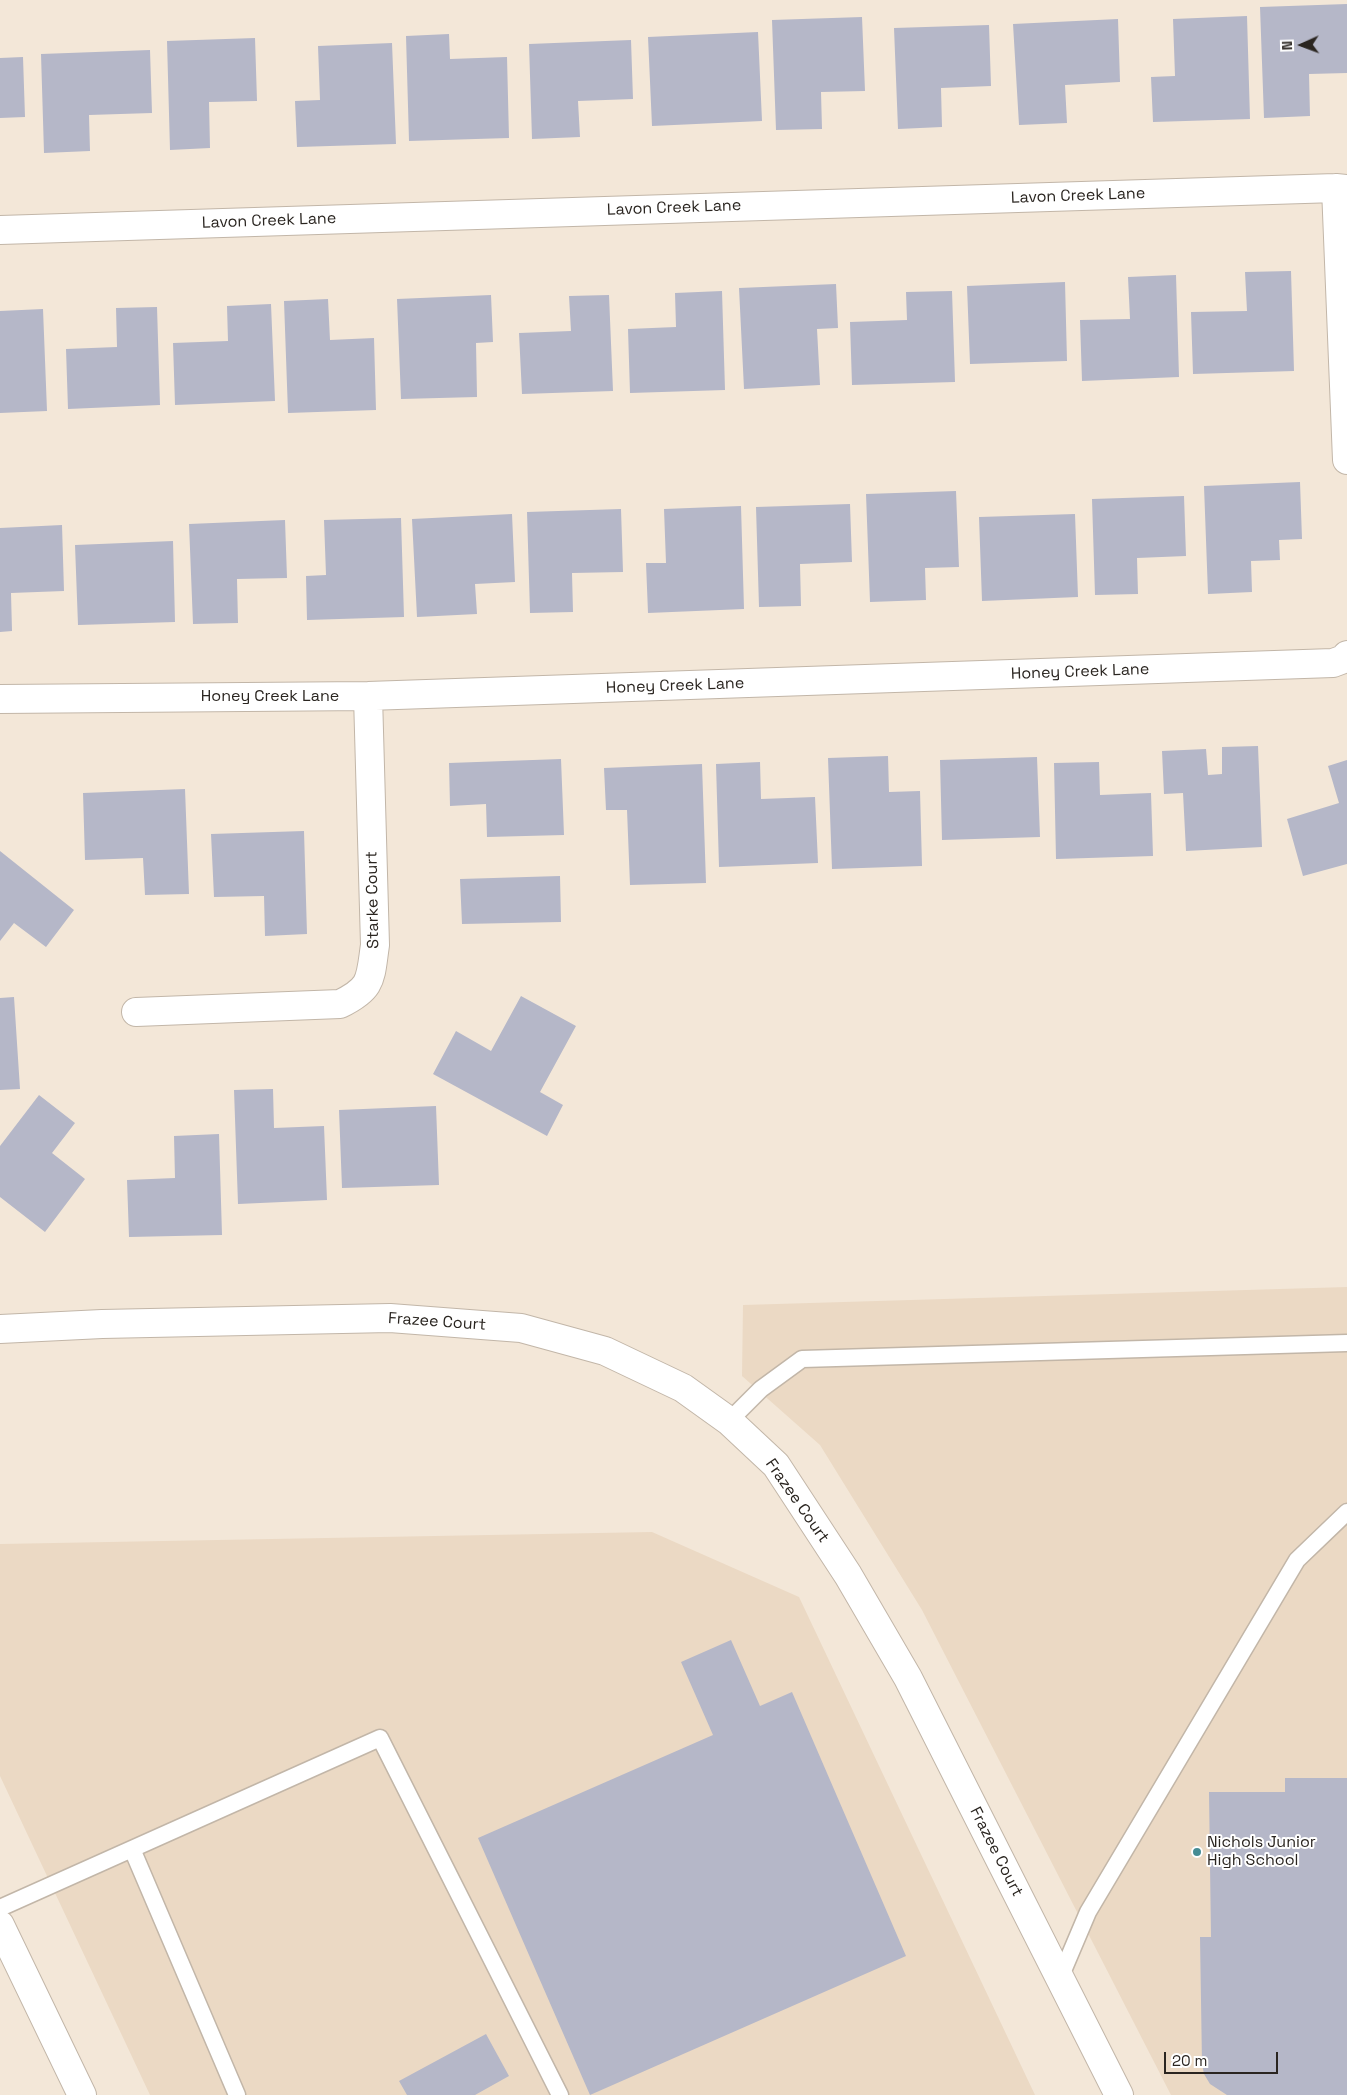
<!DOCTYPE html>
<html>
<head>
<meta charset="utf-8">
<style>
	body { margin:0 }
	#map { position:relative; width:1347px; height:2095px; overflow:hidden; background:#f3e7d8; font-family:"Space Grotesk",sans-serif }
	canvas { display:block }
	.north { position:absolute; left:1277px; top:20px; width:50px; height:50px; -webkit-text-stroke:4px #fff; paint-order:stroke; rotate:268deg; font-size:14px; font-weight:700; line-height:20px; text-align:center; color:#2a2520 }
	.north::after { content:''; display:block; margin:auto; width:18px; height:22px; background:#2a2520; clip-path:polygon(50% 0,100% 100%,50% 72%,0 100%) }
	.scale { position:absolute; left:1164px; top:2052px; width:114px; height:22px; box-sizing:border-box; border:2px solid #2a2520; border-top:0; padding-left:6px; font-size:15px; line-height:18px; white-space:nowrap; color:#2a2520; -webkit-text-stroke:4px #fff; paint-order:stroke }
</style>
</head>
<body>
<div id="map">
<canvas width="1347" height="2095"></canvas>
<div class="north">N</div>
<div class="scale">20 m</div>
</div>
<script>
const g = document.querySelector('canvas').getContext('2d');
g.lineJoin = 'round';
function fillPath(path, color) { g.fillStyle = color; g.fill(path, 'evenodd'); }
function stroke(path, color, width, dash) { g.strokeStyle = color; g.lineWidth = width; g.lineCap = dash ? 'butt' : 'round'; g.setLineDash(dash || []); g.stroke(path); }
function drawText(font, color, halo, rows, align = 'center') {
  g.font = font + ' "Space Grotesk",sans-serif'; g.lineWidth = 4; g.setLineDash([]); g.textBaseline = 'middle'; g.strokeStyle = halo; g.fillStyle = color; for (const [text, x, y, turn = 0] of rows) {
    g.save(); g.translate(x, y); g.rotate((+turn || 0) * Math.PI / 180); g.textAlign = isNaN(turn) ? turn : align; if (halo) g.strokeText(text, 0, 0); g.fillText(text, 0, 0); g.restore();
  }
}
fillPath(new Path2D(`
	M1347 1287V2095H1171L922 1610 820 1445 742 1376 743 1305Z
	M652 1532 799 1597 1035 2095H150L0 1776V1544Z`), '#ebd9c4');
fillPath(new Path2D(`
	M1347 4V73L1309 74 1310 116 1264 118 1260 7Z
	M1247 16 1250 119 1153 122 1151 77 1175 76 1173 19Z
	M862 17 865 91 821 92 822 129 776 130 772 20Z
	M1118 19 1120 82 1065 85 1067 123 1019 125 1013 24Z
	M989 25 991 86 941 88 942 127 898 129 894 28Z
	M758 32 762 121 652 126 648 37Z
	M449 34 450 59 507 57 509 138 409 141 406 36Z
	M255 38 257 101 209 102 210 148 170 150 167 41Z
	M631 40 633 99 578 101 580 137 532 139 529 44Z
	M392 43 396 144 297 147 295 101 320 100 318 46Z
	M150 50 152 113 89 115 90 151 44 153 41 54Z
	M23 57 25 117 0 118V58Z
	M1291 271 1294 371 1193 374 1191 312 1247 311 1245 272Z
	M1176 275 1179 377 1082 381 1080 320 1130 319 1128 277Z
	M1065 282 1067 361 970 364 967 286Z
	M836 284 838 328 817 329 820 385 744 389 739 288Z
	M722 291 725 390 630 393 628 329 676 327 675 293Z
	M952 291 955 382 852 385 850 322 907 320 906 292Z
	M491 295 493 342 476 343 477 397 401 399 397 299Z
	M609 295 613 391 522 394 519 333 571 331 569 296Z
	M328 299 330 340 374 338 376 410 288 413 284 301Z
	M271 304 275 401 175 405 173 343 228 341 227 306Z
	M157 307 160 405 68 409 66 349 117 347 116 308Z
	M43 309 47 411 0 413V311Z
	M1300 482 1302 539 1279 540 1280 560 1251 561 1252 592 1208 594 1204 486Z
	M956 491 959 567 925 568 926 600 870 602 866 494Z
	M1184 496 1186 556 1137 558 1138 594 1095 595 1092 499Z
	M850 504 852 562 800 564 801 606 759 607 756 507Z
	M741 506 744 609 648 613 646 563H666L664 509Z
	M621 509 623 572 572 573 573 612 530 613 527 512Z
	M512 514 515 582 475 584 477 614 417 617 412 519Z
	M1075 514 1078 597 982 601 979 517Z
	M401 518 404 617 307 620 306 576 326 575 324 520Z
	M285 520 287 578 237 579 238 623 193 624 189 524Z
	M62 525 64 591 11 593 12 631 0 632V528Z
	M173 541 175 622 78 625 75 545Z
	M1258 746 1262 847 1186 851 1183 793 1164 794 1162 751 1206 749 1208 775 1222 774V747Z
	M888 756 889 792 920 791 922 866 832 869 828 758Z
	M1037 757 1040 837 942 840 940 760Z
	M561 759 564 835 487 837 486 804 450 806 449 763Z
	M1347 760V864L1303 876 1287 819 1339 803 1328 766Z
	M760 762 761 799 815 797 818 863 719 867 716 764Z
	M1099 762 1100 795 1151 793 1153 856 1056 859 1054 763Z
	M702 764 706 883 630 885 627 810H606L604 768Z
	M185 789 189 894 145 895 143 858 85 860 83 793Z
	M304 831 307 934 265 936 264 896 214 897 211 834Z
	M0 851 74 910 46 947 14 923 0 941Z
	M560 876 561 922 462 924 460 879Z
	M521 996 576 1026 540 1092 563 1105 547 1136 433 1074 456 1031 491 1051Z
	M14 997 20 1089 0 1090V998Z
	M273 1089 274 1128 324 1126 327 1200 238 1204 234 1090Z
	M39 1095 75 1123 52 1153 85 1179 45 1232 0 1197V1146Z
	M436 1106 439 1185 342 1188 339 1110Z
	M219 1134 222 1235 129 1237 127 1180 175 1178 174 1136Z
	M731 1640 760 1706 792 1692 906 1956 590 2095 478 1838 713 1735 681 1662Z
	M1285 1778H1347V2095H1227L1210 2084 1204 2074 1202 2064 1200 1937H1211L1209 1792H1285Z
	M486 2034 509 2076 475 2095H407L399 2081Z`), '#b5b7c8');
const service = new Path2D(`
	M729 1421 761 1389 802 1359 1347 1343
	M132 1849 237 2095
	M0 1908 380 1738 560 2095
	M1060 1978 1088 1912 1297 1560 1347 1512`);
const minor = new Path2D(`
	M1336 188 1347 460
	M0 230 1336 188 1347 189
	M0 699 368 696 1333 663 1344 659 1347 655
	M136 1012 340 1004C373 988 370 979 375 945L368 696
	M0 1329 102 1324 390 1318 521 1328 605 1351 683 1388 729 1421 776 1465 848 1575 908 1678 1119 2095`);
const tertiary = new Path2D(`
	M0 1925 82 2095`);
stroke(service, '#c2b6a8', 19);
stroke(minor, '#c2b6a8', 30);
stroke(tertiary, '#c2b6a8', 30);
stroke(service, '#fff', 16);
stroke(minor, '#fff', 28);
stroke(tertiary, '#fff', 28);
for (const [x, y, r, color] of [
	[1197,1852,5,"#458c94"]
]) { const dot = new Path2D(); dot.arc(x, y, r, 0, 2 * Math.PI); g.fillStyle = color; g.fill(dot); stroke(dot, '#fff', 2); }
drawText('16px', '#2a2520', '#fff', [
	["Lavon Creek Lane",1078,196,-2],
	["Lavon Creek Lane",674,208,-2],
	["Lavon Creek Lane",269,221,-2],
	["Honey Creek Lane",1080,672,-2],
	["Honey Creek Lane",675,686,-2],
	["Honey Creek Lane",270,697],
	["Starke Court",373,900,-91],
	["Frazee Court",437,1322,4],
	["Frazee Court",797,1501,55],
	["Frazee Court",996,1852,63]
]);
drawText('16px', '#2a2520', '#fff', [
	["Nichols Junior",1207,1843],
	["High School",1207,1861]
], 'left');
</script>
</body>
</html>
